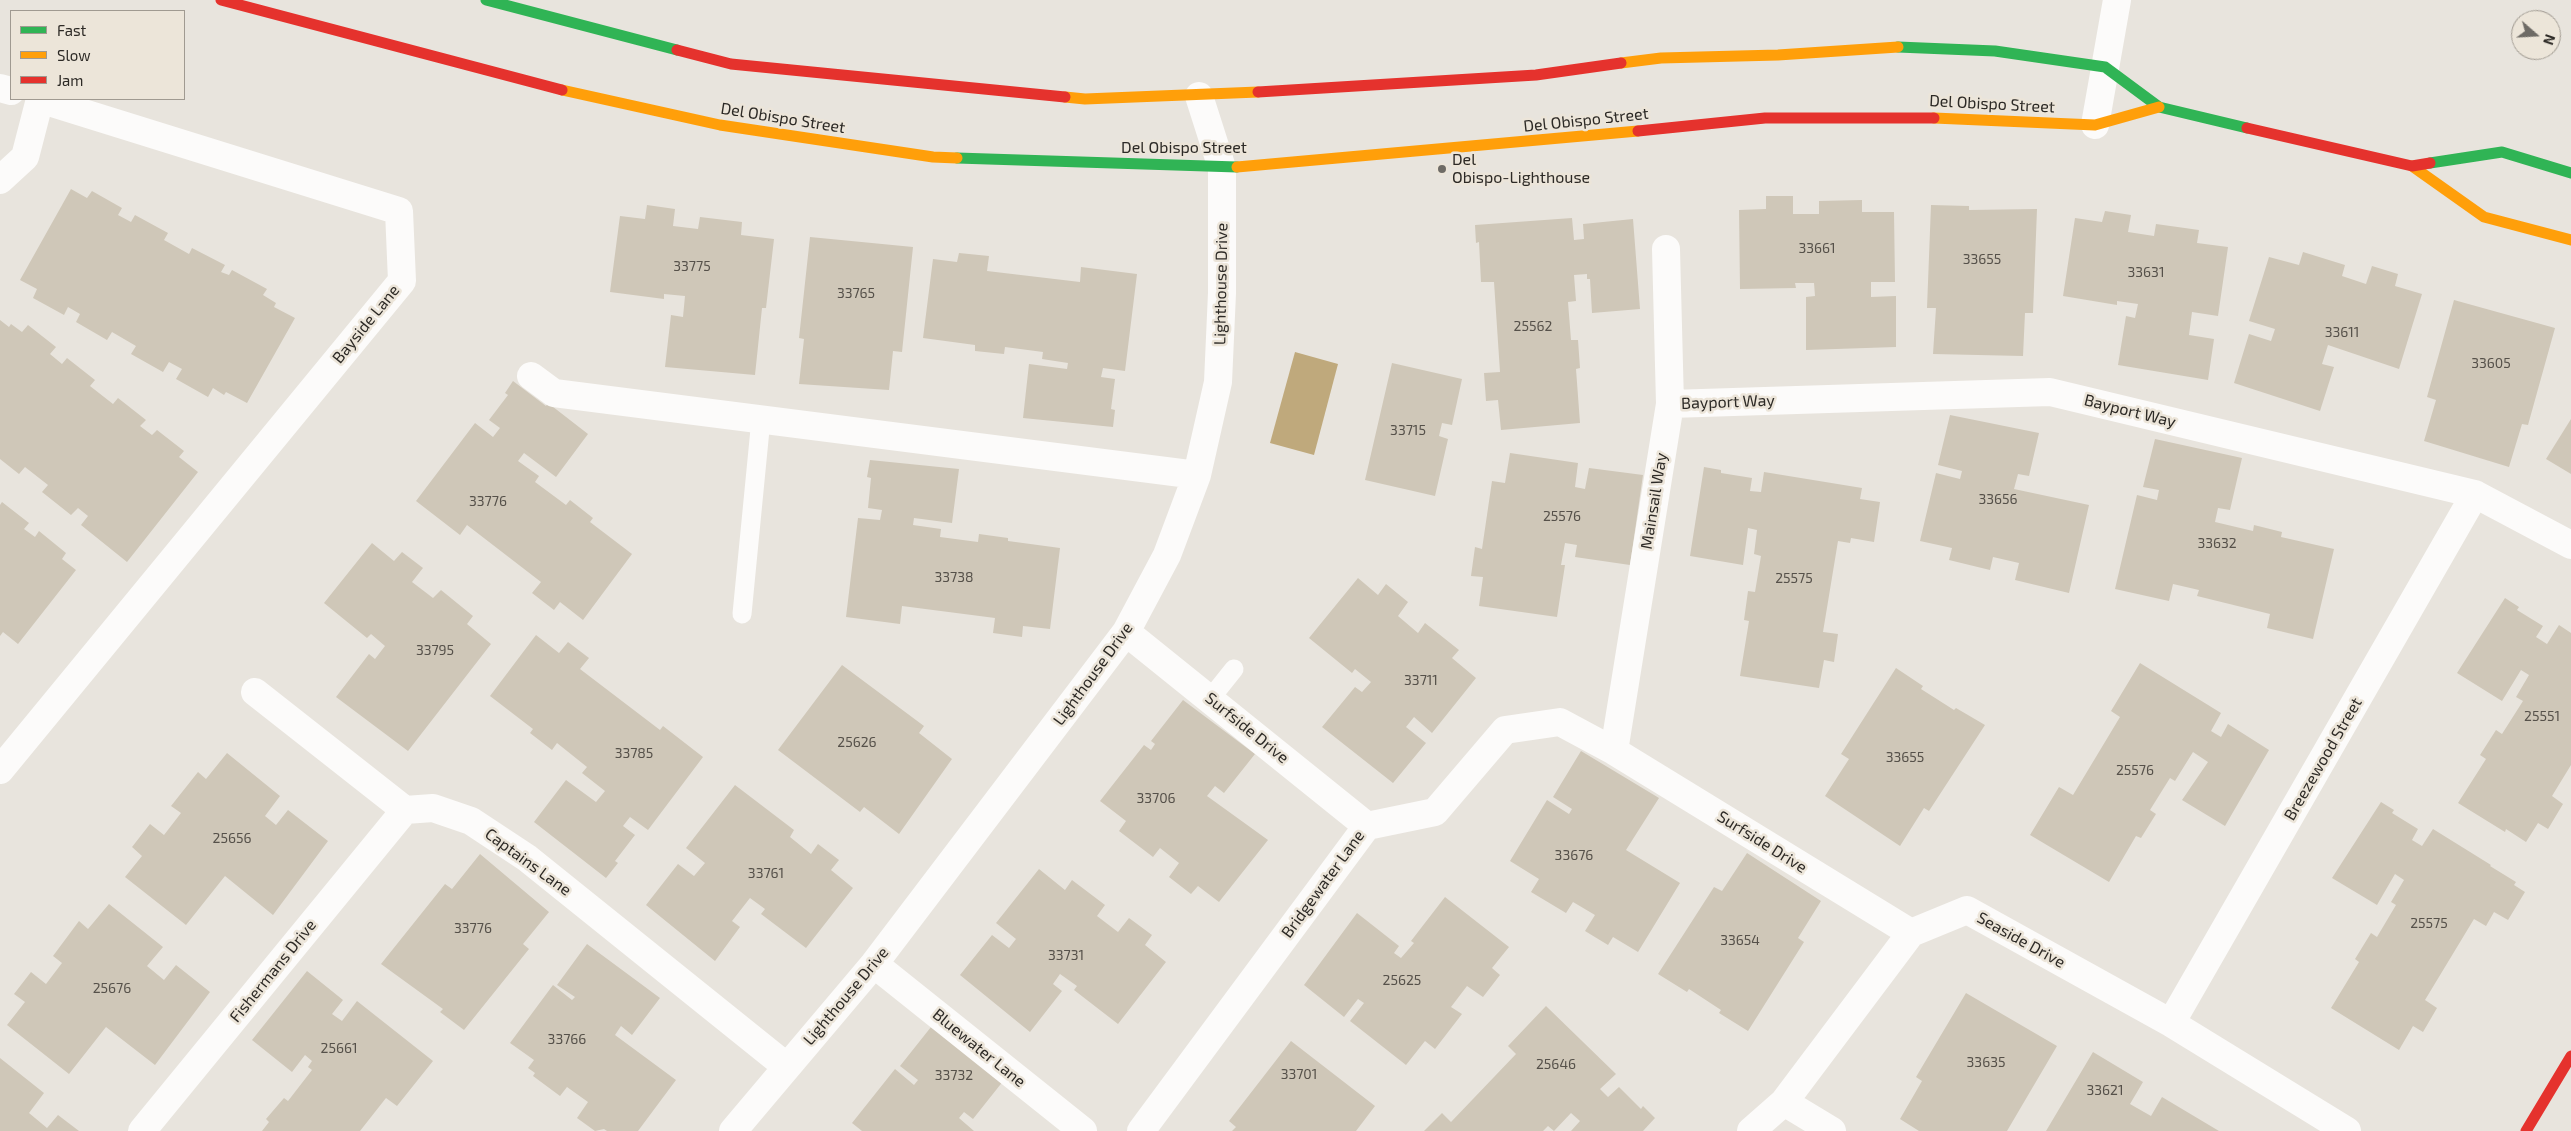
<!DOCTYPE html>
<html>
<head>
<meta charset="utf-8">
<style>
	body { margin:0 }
	#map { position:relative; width:2571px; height:1131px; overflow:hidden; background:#e8e4dd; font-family:"Exo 2",sans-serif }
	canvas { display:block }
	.legend { position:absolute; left:10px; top:10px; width:175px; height:90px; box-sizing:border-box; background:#ece5d9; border:1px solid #a09a91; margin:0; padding:6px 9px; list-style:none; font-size:15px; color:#2d2a26 }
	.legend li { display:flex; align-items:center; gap:10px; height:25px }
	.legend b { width:25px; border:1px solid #a09a91 }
	.north { position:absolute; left:2511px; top:10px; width:50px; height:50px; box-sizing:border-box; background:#ece5d9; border:1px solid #a09a91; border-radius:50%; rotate:109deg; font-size:14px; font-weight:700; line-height:20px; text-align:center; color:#2d2a26 }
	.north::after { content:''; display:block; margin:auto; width:18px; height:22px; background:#6e6b66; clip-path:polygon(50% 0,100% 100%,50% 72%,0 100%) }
</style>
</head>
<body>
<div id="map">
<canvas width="2571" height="1131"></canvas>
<ul class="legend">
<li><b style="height:6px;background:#30b455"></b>Fast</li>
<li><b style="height:6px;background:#ff9f0a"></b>Slow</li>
<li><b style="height:6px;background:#e5322d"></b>Jam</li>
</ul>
<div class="north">N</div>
</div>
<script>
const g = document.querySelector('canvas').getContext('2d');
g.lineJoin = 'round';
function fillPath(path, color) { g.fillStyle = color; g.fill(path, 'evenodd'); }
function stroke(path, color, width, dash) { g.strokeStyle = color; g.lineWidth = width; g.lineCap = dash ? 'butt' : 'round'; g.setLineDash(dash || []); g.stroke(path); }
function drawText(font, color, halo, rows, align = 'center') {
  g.font = font + ' "Exo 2",sans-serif'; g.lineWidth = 5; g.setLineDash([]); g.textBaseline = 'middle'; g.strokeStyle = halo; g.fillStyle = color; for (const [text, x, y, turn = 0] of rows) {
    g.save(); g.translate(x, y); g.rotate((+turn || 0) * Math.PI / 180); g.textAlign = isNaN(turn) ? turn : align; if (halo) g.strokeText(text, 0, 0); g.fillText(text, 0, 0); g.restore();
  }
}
fillPath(new Path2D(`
	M1295 352 1338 364 1314 455 1270 443Z`), '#bfa97c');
fillPath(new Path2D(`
	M71 189 87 198 92 191 122 208 118 215 131 222 135 215 168 233 164 240 189 254 192 248 225 265 221 272 229 275 232 270 267 289 263 295 276 303 274 307 295 318 247 403 226 392 224 395 213 388 208 397 176 379 182 369 169 362 163 372 131 354 136 346 112 332 107 340 76 322 80 314 68 307 64 315 33 298 37 289 20 280Z
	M1766 196H1793V214H1819V201L1862 200V212H1894L1895 282H1871V297L1896 296V347L1806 350V297L1815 296 1814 283H1795L1796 288 1740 289 1739 210 1766 209Z
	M647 205 675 209 673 226 698 229 700 217 742 222 741 235 774 239 766 308H762L755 375 665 367 671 315 683 317 685 296 664 294V299L610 292 620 216 645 219Z
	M1931 205 1969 206V210L2037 209 2033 313H2025L2023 356 1933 354 1936 308H1927Z
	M2105 211 2131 215 2128 232 2154 236 2156 224 2199 230 2197 243 2228 247 2218 316 2192 312 2189 335 2214 339 2208 380 2118 365 2126 316 2135 318 2138 304 2117 301V305L2063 296 2075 218 2102 222Z
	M1572 218 1574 240 1584 239 1583 224 1633 219 1640 309 1592 313 1590 279H1587V274L1574 275 1576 301 1568 302 1571 340H1578L1580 368 1576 369 1580 423 1501 430 1498 400 1486 401 1484 373 1500 372 1494 282H1481L1479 242 1476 243 1475 225Z
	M810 237 913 247 902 352 893 351 889 390 799 384 804 339 799 338Z
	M2303 252 2345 265 2342 276 2366 284 2372 266 2398 274 2395 286 2422 294 2399 369 2328 345 2322 364 2334 367 2320 411 2234 383 2249 334 2271 341 2275 329 2249 321 2269 257 2299 265Z
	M959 253 989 256 987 271 1080 282 1081 267 1137 274 1125 371 1103 368 1101 377 1115 379 1111 409 1115 410 1113 427 1023 418 1029 364 1067 369 1068 363 1042 359 1043 352 1005 347 1004 354 975 351V345L923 338 933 259 957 262Z
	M2454 300 2555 328 2528 425 2522 424 2509 467 2424 441 2436 400 2427 397Z
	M0 320 9 327 11 324 22 332 28 325 56 347 50 354 62 364 67 358 95 380 90 386 113 404 118 398 146 420 140 426 152 435 157 430 184 451 179 457 198 472 127 562 81 525 88 516 78 508 71 515 42 492 48 485 25 467 19 474 0 459Z
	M1392 363 1462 379 1452 425 1442 423 1439 436 1448 439 1435 496 1365 480Z
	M513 381 546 406 548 403 588 434 556 477 524 453 518 461 539 476 535 482 566 505 570 500 593 518 590 522 632 554 583 620 560 602 554 610 532 593 541 582 467 525 460 535 416 501 475 423 493 437 500 428 489 420 508 395 505 393Z
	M1950 415 2039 433 2029 476 2018 474 2014 489 2089 505 2069 593 2015 580 2019 563 1993 557 1990 570 1949 560 1952 548 1920 541 1936 473 1960 479 1962 471 1938 465Z
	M2571 419V474L2546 459Z
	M2155 439 2242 458 2230 510 2218 508 2215 522 2253 531 2254 525 2282 532 2281 537 2334 549 2313 639 2267 628 2270 614 2197 596 2199 590 2173 584 2169 601 2115 589 2137 495 2157 500 2159 490 2143 487Z
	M1510 453 1578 463 1575 487 1585 489 1589 468 1643 475 1630 565 1575 557 1577 545 1565 543 1561 565H1565L1557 617 1479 606 1483 577 1471 576 1475 547 1482 549 1492 481 1505 483Z
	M870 460 959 469 952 523 914 518 913 525 941 529 940 537 978 542 979 534 1008 538V541L1060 548 1050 629 1023 626 1022 637 993 633 995 618 902 606 900 624 846 617 858 518 880 520 882 510 868 508 871 478 867 477Z
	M1704 467 1721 470V473L1752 478 1750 491 1761 492 1764 472 1862 488 1860 499 1880 502 1874 542 1851 538 1850 543 1838 541 1823 632 1838 634 1834 662 1824 660 1819 688 1740 676 1749 621 1744 620 1748 591 1755 592 1761 556 1754 554 1757 530 1748 528 1743 565 1690 556Z
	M2 502 29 523 24 529 35 537 39 531 66 553 62 559 76 570 18 644 3 632 0 636V505Z
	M372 543 394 561 402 552 423 568 412 582 433 598 441 590 473 616 467 624 491 644 408 751 336 697 369 654 375 659 385 646 371 634 367 638 324 603Z
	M1358 578 1378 595 1386 584 1408 602 1398 616 1418 633 1425 623 1459 650 1452 658 1476 678 1432 733 1414 717 1406 727 1426 743 1393 783 1322 727 1355 687 1362 692 1371 682 1355 669 1352 673 1309 638Z
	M2505 598 2519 607 2517 610 2543 626 2536 637 2547 644 2559 625 2571 633V765L2552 796 2563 804 2548 829 2538 823 2526 842 2506 829 2505 832 2458 803 2486 759 2480 755 2496 730 2502 734 2523 701 2516 697 2529 675 2521 670 2502 701 2457 673Z
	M536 635 559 653 568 642 589 658 580 669 660 730 663 726 703 757 648 830 630 817 623 826 635 835 615 861 618 863 606 878 534 822 566 780 596 802 605 791 582 773 587 767 557 743 552 750 530 733 533 729 490 696Z
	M2140 663 2221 713 2211 731 2221 737 2228 724 2269 750 2225 826 2182 800 2208 762 2193 752 2175 781 2170 778 2150 810 2156 814 2141 838 2136 836 2109 882 2030 835 2059 787 2073 795 2120 717 2111 711Z
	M842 665 924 726 919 733 952 759 899 834 864 807 860 812 778 750Z
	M1896 668 1923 686 1921 689 1954 710 1956 708 1985 725 1929 811 1924 808 1900 846 1825 796 1849 759 1841 754Z
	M1183 700 1255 754 1224 793 1215 786 1207 796 1268 840 1219 902 1198 886 1191 894 1169 877 1179 863 1160 848 1153 857 1119 831 1126 821 1100 801 1144 745 1151 750 1155 744 1151 741Z
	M1581 751 1659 798 1626 850 1680 883 1638 952 1613 937 1608 945 1585 931 1595 915 1573 902 1566 913 1531 892 1539 879 1510 861 1547 800 1569 814 1572 809 1553 797Z
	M227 753 280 796 265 816 276 825 288 810 328 841 273 915 225 876 186 925 125 877 142 856 132 847 150 824 164 835 181 813 171 806 198 772 206 779Z
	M735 785 794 830 790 837 811 854 818 844 839 860 831 870 853 888 806 948 761 914 765 909 750 898 732 921 740 927 715 961 646 905 678 864 694 876 705 863 686 848Z
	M2381 802 2394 810 2392 813 2418 829 2412 840 2422 846 2433 829 2491 865 2490 866 2516 882 2514 885 2525 892 2508 920 2494 912 2486 926 2474 919 2425 1000 2437 1008 2423 1032 2413 1026 2399 1050 2331 1008 2359 962 2355 959 2371 933 2377 937 2396 905 2391 902 2404 880 2395 874 2377 905 2332 878Z
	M1747 853 1821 901 1798 938 1804 942 1748 1031 1719 1013 1721 1010 1689 989 1687 992 1658 974 1714 887 1722 891Z
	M480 854 549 912 523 944 529 949 464 1030 440 1012 443 1009 381 964 445 884 452 889Z
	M1039 869 1065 890 1072 880 1105 905 1097 916 1118 932 1129 918 1152 935 1145 945 1166 962 1118 1024 1074 990 1077 986 1060 974 1053 984 1062 991 1030 1032 960 975 992 935 1009 948 1016 939 996 923Z
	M1445 897 1509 947 1492 968 1500 975 1483 997 1467 986 1451 1007 1462 1014 1435 1049 1425 1041 1406 1065 1350 1021 1364 1003 1358 999 1344 1017 1304 985 1357 913 1399 946 1394 953 1401 958 1414 943 1411 941Z
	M109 904 163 947 147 966 164 980 176 965 210 992 155 1065 106 1027 69 1074 7 1025 25 1002 14 994 31 972 46 984 62 963 53 956 79 921 88 929Z
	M587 944 660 998 632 1035 621 1026 615 1035 676 1080 638 1131H607L604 1129 595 1131 577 1118 588 1102 567 1087 560 1096 533 1076 535 1073 528 1068 534 1060 510 1043 553 985 572 1000 575 997 557 985Z
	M307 971 343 1000 332 1014 342 1021 357 1001 433 1061 397 1106 386 1098 360 1131H262L269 1122 266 1119 284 1098 288 1101 312 1070 308 1067 312 1061 305 1055 292 1072 252 1040Z
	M1966 993 2057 1046 2007 1131H1919L1900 1119 1922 1081 1916 1077Z
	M1546 1006 1616 1074 1600 1089 1608 1097 1619 1087 1641 1109 1643 1106 1655 1118 1643 1131H1571L1580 1121 1571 1113 1554 1131 1548 1126 1543 1131H1424L1442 1113 1451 1122 1516 1054 1508 1046Z
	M931 1027 1004 1080 973 1119 964 1112 959 1118 974 1131H862L852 1123 895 1069 914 1085 918 1080 900 1066Z
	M1291 1041 1375 1106 1356 1131H1232L1236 1127 1229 1121Z
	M2093 1052 2143 1082 2130 1104 2151 1116 2162 1097 2219 1131H2046Z
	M0 1058 44 1093 29 1113 47 1128 58 1115 79 1131H0Z`), '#cfc7b8');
stroke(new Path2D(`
	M742 614 761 419
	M1210 699 1234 669`), '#fcfbfa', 19);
stroke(new Path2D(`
	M0 88 11 91
	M2095 125 2117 0
	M0 180 25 157 40 99
	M531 376 554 393 1197 475
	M1670 404 2050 392 2475 494 2571 545
	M1126 632 1367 826
	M255 692 405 810 433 808 471 821 527 858 787 1067
	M1614 751 1670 404 1666 249
	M0 770 402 281 399 211 39 99
	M874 964 1083 1131
	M2171 1023 2475 494
	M1784 1102 1832 1131
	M142 1131 405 810
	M733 1131 874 964 1126 632 1167 555 1197 475 1218 382 1222 293V168L1199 96
	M1141 1131 1367 826 1435 812 1505 730 1560 722 1614 751 1911 933
	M1751 1131 1784 1102 1911 933 1967 910 2171 1023 2347 1131`), '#fcfbfa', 28);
stroke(new Path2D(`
	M486 0 677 50
	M1898 47 1995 51 2105 67 2159 107 2247 128
	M957 158 1237 167
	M2430 163 2502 152 2571 173`), '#30b455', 11);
stroke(new Path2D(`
	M1621 63 1661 58 1778 55 1898 47
	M562 90 720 125 933 157 957 158
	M1065 97 1085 99 1258 92
	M1934 118 2095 125 2159 107
	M2412 166 2484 217 2571 240
	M1237 167 1638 131`), '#ff9f0a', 11);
stroke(new Path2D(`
	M221 0 562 90
	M677 50 731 64 1065 97
	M1258 92 1536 75 1621 63
	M2247 128 2412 166 2430 163
	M1638 131 1765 118H1934
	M2526 1131 2571 1056`), '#e5322d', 11);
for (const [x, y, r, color] of [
	[1442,169,5,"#6e6b66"]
]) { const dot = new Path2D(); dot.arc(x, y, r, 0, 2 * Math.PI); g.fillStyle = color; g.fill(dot); stroke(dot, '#ece5d9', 2); }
drawText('14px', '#56514a', null, [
	["33661",1817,248],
	["33655",1982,259],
	["33775",692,266],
	["33631",2146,272],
	["33765",856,293],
	["25562",1533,326],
	["33611",2342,332],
	["33605",2491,363],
	["33715",1408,430],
	["33656",1998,499],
	["33776",488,501],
	["25576",1562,516],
	["33632",2217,543],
	["33738",954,577],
	["25575",1794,578],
	["33795",435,650],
	["33711",1421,680],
	["25551",2542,716],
	["25626",857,742],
	["33785",634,753],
	["33655",1905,757],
	["25576",2135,770],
	["33706",1156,798],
	["25656",232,838],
	["33676",1574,855],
	["33761",766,873],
	["25575",2429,923],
	["33776",473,928],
	["33654",1740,940],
	["33731",1066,955],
	["25625",1402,980],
	["25676",112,988],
	["33766",567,1039],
	["25661",339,1048],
	["33635",1986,1062],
	["25646",1556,1064],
	["33701",1299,1074],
	["33732",954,1075],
	["33621",2105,1090]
]);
drawText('16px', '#2d2a26', '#ece5d9', [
	["Del Obispo Street",1992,104,3],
	["Del Obispo Street",783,118,9],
	["Del Obispo Street",1586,120,-6],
	["Del Obispo Street",1184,148],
	["Lighthouse Drive",1221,284,-89],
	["Bayside Lane",366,324,-51],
	["Bayport Way",1728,402,-2],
	["Bayport Way",2130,411,14],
	["Mainsail Way",1654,501,-81],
	["Lighthouse Drive",1093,674,-54],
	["Surfside Drive",1247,728,39],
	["Breezewood Street",2323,759,-60],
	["Surfside Drive",1762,842,32],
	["Captains Lane",528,862,36],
	["Bridgewater Lane",1323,884,-54],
	["Seaside Drive",2021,940,29],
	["Fishermans Drive",273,971,-51],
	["Lighthouse Drive",846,996,-50],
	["Bluewater Lane",979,1048,39]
]);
drawText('16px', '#2d2a26', '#ece5d9', [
	["Del",1452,160],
	["Obispo-Lighthouse",1452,178]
], 'left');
</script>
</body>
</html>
